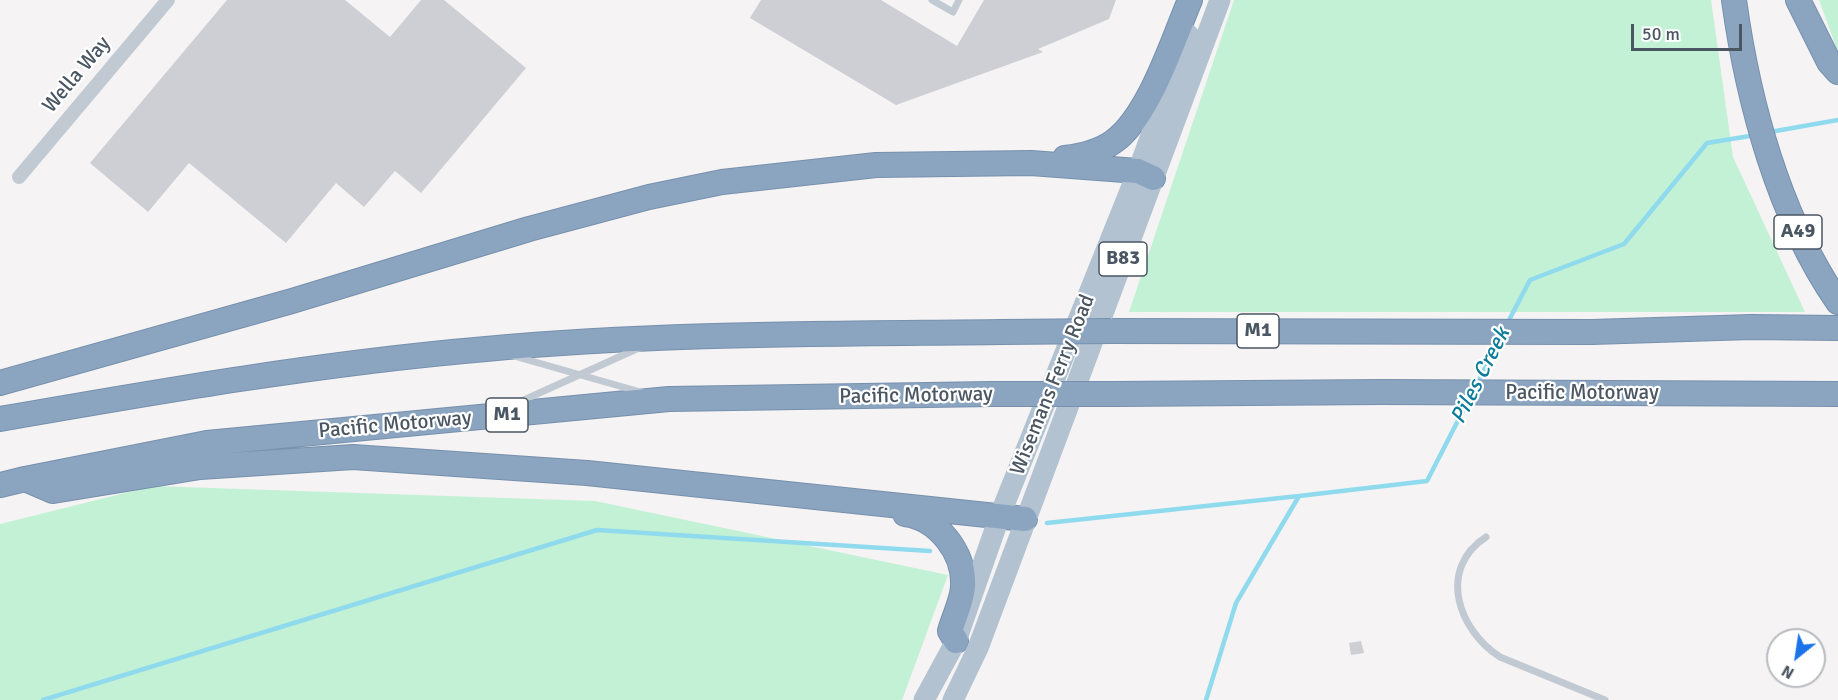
<!DOCTYPE html>
<html>
<head>
<meta charset="utf-8">
<style>
	body { margin:0 }
	#map { position:relative; width:1838px; height:700px; overflow:hidden; background:#f5f3f3; font-family:Signika,sans-serif }
	canvas { display:block }
	.north { position:absolute; left:1766px; top:628px; width:60px; height:60px; box-sizing:border-box; background:#fff; border:2px solid #b7bbc0; border-radius:50%; rotate:210deg; font-size:16px; font-weight:700; line-height:24px; text-align:center; color:#4a5661 }
	.north::after { content:''; display:block; margin:auto; width:21px; height:27px; background:#1a73e8; clip-path:polygon(50% 0,100% 100%,50% 72%,0 100%) }
	.scale { position:absolute; left:1631px; top:24px; width:111px; height:27px; box-sizing:border-box; border:3px solid #4a5661; border-top:0; padding-left:8px; font-size:18px; line-height:21px; white-space:nowrap; color:#4a5661; -webkit-text-stroke:4px #fff; paint-order:stroke }
</style>
</head>
<body>
<div id="map">
<canvas width="1838" height="700"></canvas>
<div class="north">N</div>
<div class="scale">50 m</div>
</div>
<script>
const g = document.querySelector('canvas').getContext('2d');
g.lineJoin = 'round';
function fillPath(path, color) { g.fillStyle = color; g.fill(path, 'evenodd'); }
function stroke(path, color, width, dash) { g.strokeStyle = color; g.lineWidth = width; g.lineCap = dash ? 'butt' : 'round'; g.setLineDash(dash || []); g.stroke(path); }
function drawText(font, color, halo, rows, align = 'center') {
  g.font = font + ' Signika,sans-serif'; g.lineWidth = 4.5; g.setLineDash([]); g.textBaseline = 'middle'; g.strokeStyle = halo; g.fillStyle = color; for (const [text, x, y, turn = 0] of rows) {
    g.save(); g.translate(x, y); g.rotate((+turn || 0) * Math.PI / 180); g.textAlign = isNaN(turn) ? turn : align; if (halo) g.strokeText(text, 0, 0); g.fillText(text, 0, 0); g.restore();
  }
}
fillPath(new Path2D(`
	M1234 0H1711L1733 157 1805 312H1129Z
	M1819 0H1838V52Z
	M153 486 595 501 948 575 902 700H0V524Z`), '#c3f1d5');
stroke(new Path2D(`
	M1770 132 1838 120
	M1507 324 1530 280 1624 244 1707 143 1756 135
	M1476 386 1499 340
	M1047 523 1299 496
	M43 700 597 530 930 551
	M1206 700 1236 603 1299 496 1427 481 1468 401`), '#90daee', 4.5);
fillPath(new Path2D(`
	M227 0H345L390 37 421 0H444L526 68 421 193 395 171 364 207 336 183 286 243 189 163 148 212 90 163Z
	M761 0H881L957 46 984 0H1116L1109 19 1038 49 1043 52 896 105 750 18Z
	M1361 641 1364 653 1351 655 1349 643Z`), '#cdcfd5');
const highway = new Path2D(`
	M1734 0C1748 102 1779 217 1838 302
	M1798 0 1829 62 1838 72
	M1065 158C1081 156 1099 152 1113 142 1149 117 1173 40 1190 0
	M1111 331 1592 332 1751 327 1838 328
	M0 383 292 301 529 229 649 197 722 182 876 165 1031 163 1138 171 1153 178
	M1115 394 1382 392 1838 394
	M0 419C161 391 322 363 486 349 657 333 830 334 1001 332
	M25 479 53 491 200 467 353 457 587 473 1025 519
	M0 485 25 479 207 443 669 399 992 394
	M905 514C938 518 965 553 963 587 962 601 954 617 950 631L956 641`);
stroke(highway, '#7690ad', 26);
stroke(new Path2D(`
	M932 0 953 12 959 0
	M514 356 644 393
	M515 404 641 347
	M1486 537C1437 569 1458 630 1500 657L1605 700`), '#c1cad2', 7);
stroke(new Path2D(`
	M19 177 168 0`), '#c1cad2', 14);
stroke(new Path2D(`
	M924 700 956 641 1000 515 1138 171 1188 34
	M953 700 978 648 1220 0`), '#b3c2d1', 21);
stroke(highway, '#8ba5c1', 24);
const highwayBridge = new Path2D(`
	M1001 332 1111 331
	M992 394H1115`);
stroke(highwayBridge, '#7690ad', 26, []);
stroke(highwayBridge, '#8ba5c1', 24);
for (const [x, y, w] of [
	[1798,232,48],
	[1123,259,48],
	[1258,331,42],
	[507,415,42]
]) { const box = new Path2D(); box.roundRect(x - w / 2, y - 17, w, 34, 4.5); g.fillStyle = '#fff'; g.fill(box); stroke(box, '#4a5661', 1.5); }
drawText('bold 20px', '#4a5661', null, [
	["A49",1798,232],
	["B83",1123,259],
	["M1",1258,331],
	["M1",507,415]
]);
drawText('21px', '#4a5661', '#fff', [
	["Wella Way",77,75,-50],
	["Wisemans Ferry Road",1053,385,-68],
	["Pacific Motorway",1582,393],
	["Pacific Motorway",916,396,-1],
	["Pacific Motorway",395,425,-5]
]);
drawText('italic 22px', '#0c7c9b', '#fff', [
	["Piles Creek",1481,376,-63]
]);
</script>
</body>
</html>
